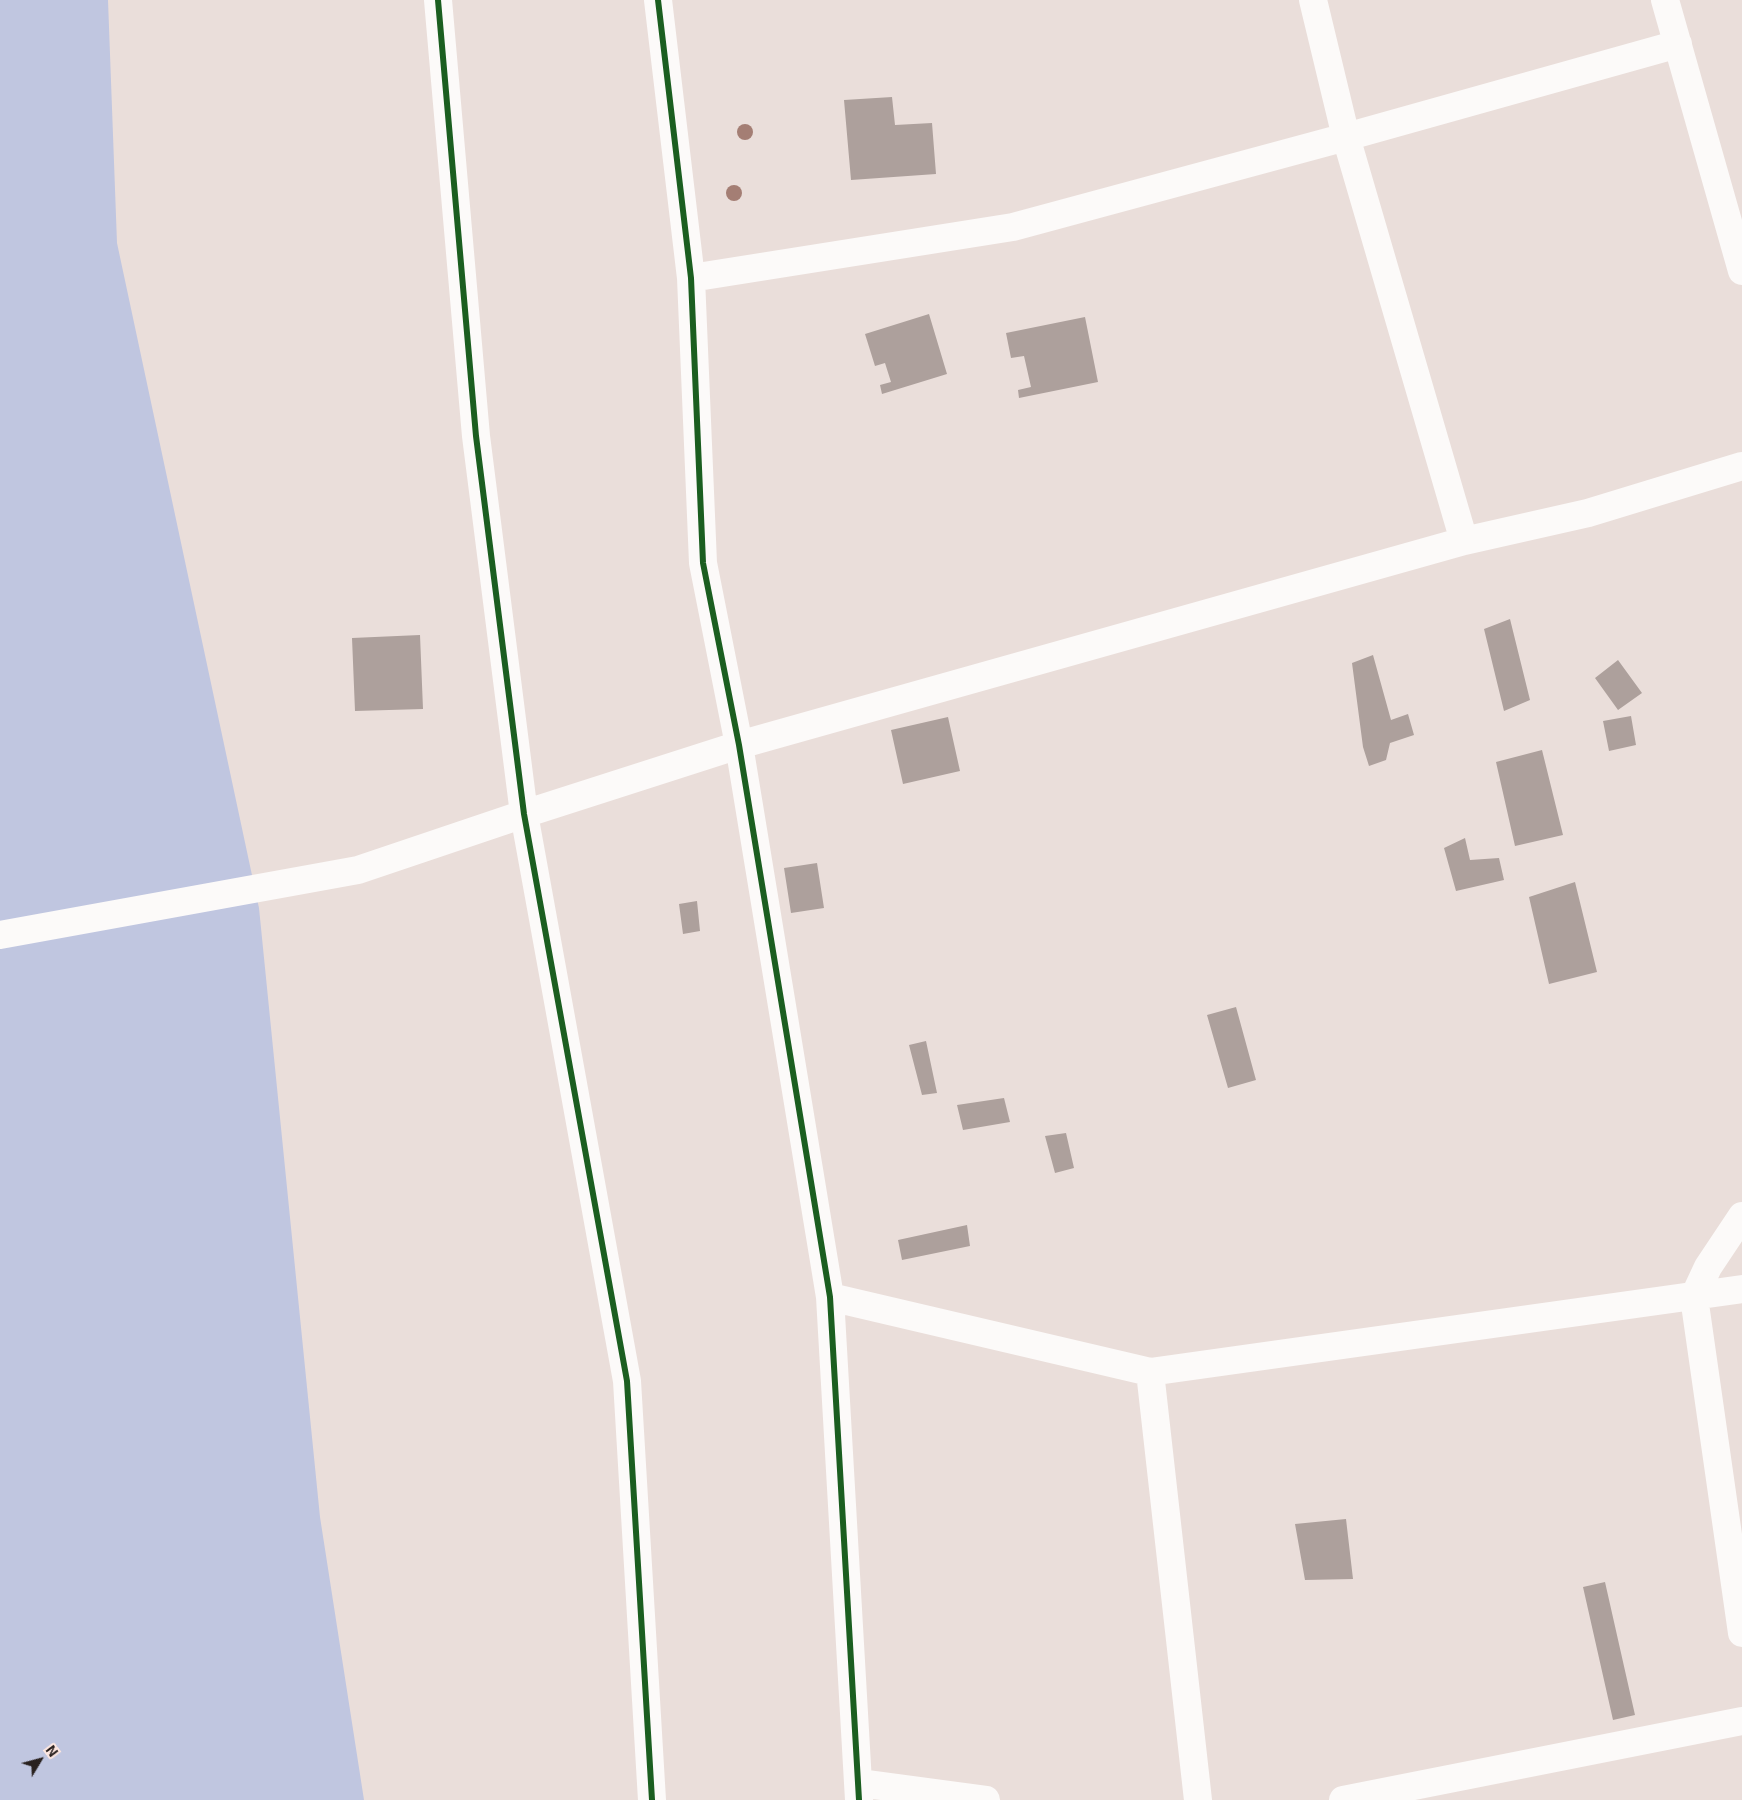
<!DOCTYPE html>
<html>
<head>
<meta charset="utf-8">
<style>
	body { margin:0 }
	#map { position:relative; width:1742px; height:1800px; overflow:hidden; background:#eadeda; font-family:"Exo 2",sans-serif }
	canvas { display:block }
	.north { position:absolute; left:15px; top:1735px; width:50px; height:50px; -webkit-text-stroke:4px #fde7e1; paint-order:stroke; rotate:53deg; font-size:14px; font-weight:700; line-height:20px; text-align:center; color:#29211f }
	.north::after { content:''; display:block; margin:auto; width:18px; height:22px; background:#29211f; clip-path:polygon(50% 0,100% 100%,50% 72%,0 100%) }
</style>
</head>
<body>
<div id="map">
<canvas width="1742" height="1800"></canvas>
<div class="north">N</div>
</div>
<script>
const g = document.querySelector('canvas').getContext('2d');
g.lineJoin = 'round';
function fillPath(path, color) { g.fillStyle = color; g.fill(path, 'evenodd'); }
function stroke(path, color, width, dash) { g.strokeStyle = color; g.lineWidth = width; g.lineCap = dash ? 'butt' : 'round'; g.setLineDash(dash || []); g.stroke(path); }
fillPath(new Path2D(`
	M0 0H108L117 243 259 908 320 1517 364 1800H0Z`), '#c0c6e0');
fillPath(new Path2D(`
	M892 97 895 125 932 123 936 174 851 180 844 100Z
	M929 314 947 374 882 394 880 385 891 382 885 363 875 366 865 334Z
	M1085 317 1098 382 1019 398 1018 390 1031 387 1024 356 1011 358 1006 333Z
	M1510 619 1530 700 1504 711 1484 629Z
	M420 635 423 709 355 711 352 638Z
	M1373 655 1391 720 1408 714 1414 735 1390 743 1386 760 1369 766 1363 747 1352 663Z
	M1618 660 1642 693 1618 710 1595 678Z
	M1631 716 1636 745 1609 751 1603 721Z
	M948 717 960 771 903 784 891 730Z
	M1542 750 1563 835 1515 846 1496 762Z
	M1465 838 1470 860 1499 858 1504 880 1456 891 1444 848Z
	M817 863 824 908 791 913 784 868Z
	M1575 882 1597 972 1549 984 1529 897Z
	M697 901 700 931 683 934 679 904Z
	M1236 1007 1256 1080 1228 1088 1207 1015Z
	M926 1041 937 1093 922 1095 909 1045Z
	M1004 1098 1010 1122 963 1130 957 1105Z
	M1066 1133 1074 1168 1055 1173 1045 1136Z
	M967 1225 970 1246 902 1260 898 1240Z
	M1346 1519 1353 1579 1305 1580 1295 1524Z
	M1605 1582 1635 1715 1613 1720 1583 1587Z`), '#ada09c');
stroke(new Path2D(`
	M438 0 476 436 524 814 627 1381 652 1800
	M658 0 691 278 703 563 739 745 830 1297 859 1800
	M1313 0 1346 137 1464 541
	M1665 0 1742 271
	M691 278 1013 227 1346 137 1678 44
	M0 935 358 870 524 814 739 745 1464 541 1588 513 1742 466
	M1742 1216 1708 1267 1694 1297 1742 1633
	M830 1297 1150 1372 1742 1289
	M1150 1372 1198 1800
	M859 1783 986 1800
	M1343 1800 1742 1721`), '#fcfaf9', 28);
stroke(new Path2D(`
	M438 0 476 436 524 814 627 1381 652 1800
	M658 0 691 278 703 563 739 745 830 1297 859 1800`), '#1b5e20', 6);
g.fillStyle = '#a47e74';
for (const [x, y] of [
	[745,132],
	[734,193]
]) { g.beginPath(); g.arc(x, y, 8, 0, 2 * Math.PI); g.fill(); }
</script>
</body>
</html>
